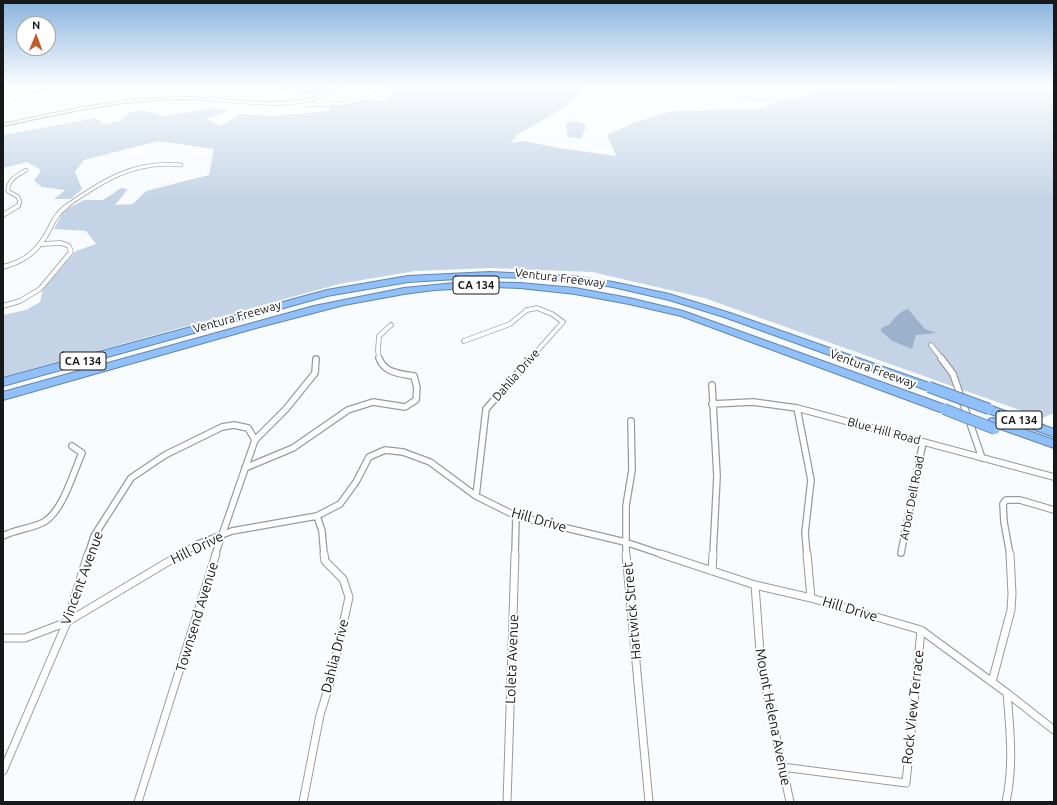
<!DOCTYPE html>
<html>
<head>
<meta charset="utf-8">
<style>
	body { margin:0 }
	#map { position:relative; width:1057px; height:805px; overflow:hidden; background:#f9fcff; font-family:Ubuntu,sans-serif }
	canvas { display:block }
	.frame { position:absolute; inset:0; border:4px solid #161819; pointer-events:none }
	.north { position:absolute; left:16px; top:16px; width:40px; height:40px; box-sizing:border-box; background:#fff; border:1px solid #a2a3a3; border-radius:50%; rotate:1deg; font-size:11px; font-weight:700; line-height:16px; text-align:center; color:#161819 }
	.north::after { content:''; display:block; margin:auto; width:14px; height:18px; background:#c15a2d; clip-path:polygon(50% 0,100% 100%,50% 72%,0 100%) }
</style>
</head>
<body>
<div id="map">
<canvas width="1057" height="805"></canvas>
<div class="frame"></div>
<div class="north">N</div>
</div>
<script>
const g = document.querySelector('canvas').getContext('2d');
g.lineJoin = 'round';
function fillPath(path, color) { g.fillStyle = color; g.fill(path, 'evenodd'); }
function stroke(path, color, width, dash) { g.strokeStyle = color; g.lineWidth = width; g.lineCap = dash ? 'butt' : 'round'; g.setLineDash(dash || []); g.stroke(path); }
function drawText(font, color, halo, rows, align = 'center') {
  g.font = font + ' Ubuntu,sans-serif'; g.lineWidth = 4; g.setLineDash([]); g.textBaseline = 'middle'; g.strokeStyle = halo; g.fillStyle = color; for (const [text, x, y, turn = 0] of rows) {
    g.save(); g.translate(x, y); g.rotate((+turn || 0) * Math.PI / 180); g.textAlign = isNaN(turn) ? turn : align; if (halo) g.strokeText(text, 0, 0); g.fillText(text, 0, 0); g.restore();
  }
}
fillPath(new Path2D(`
	M733 87 794 88 796 87H821L794 95 773 98 765 103 738 100 737 97 740 96Z`), '#e7f1fd');
fillPath(new Path2D(`
	M273 87H344C323 101 296 93 273 87Z
	M382 87H587L564 108 517 135 511 143 524 141 559 148 616 156 607 135 633 123 672 111 759 109 784 99 799 97 826 87 887 90 898 87H1054V413L1042 418 704 298 592 272 491 268 415 271 339 284 3 377V315L26 310 40 302 43 289 76 251 96 244 86 231 54 229 64 210 84 200H103L121 188 128 189 115 205 133 204 146 191 209 175 214 149 158 141 84 160 75 172 82 189 71 199H54L65 190 42 187 34 181 41 170 27 162 3 168V135L96 118 104 124 120 121 130 112 144 110 163 116 214 108 229 111 206 119 221 126 240 114 273 116 329 111 330 106 369 100 386 101 392 87 372 95V93Z
	M575 121 583 123 586 126 581 139 568 137 566 129H569L565 128 567 123Z`), '#c4d4e6');
fillPath(new Path2D(`
	M908 309 925 329 937 333 916 335 912 349 892 341 881 331V328L890 324C895 317 900 311 908 309Z`), '#9cb2cc');
stroke(new Path2D(`
	M339 92 350 87`), '#9cb2cc', 1);
const minorFar3 = new Path2D(`
	M116 87 129 97 130 101
	M3 96 48 87
	M173 98 179 87
	M212 100 228 87
	M303 101 305 105 347 103 371 97
	M17 207 20 202 18 197 8 191C7 180 18 175 26 170
	M65 207C102 181 134 160 181 165`);
const minorFar2 = new Path2D(`
	M3 215 18 206
	M3 267C26 261 39 250 50 228 54 219 58 212 67 206
	M3 306 20 301 40 289 71 252 69 246 61 243 42 244
	M464 341 510 324 527 310 537 308 552 314 563 322 530 359
	M931 345 942 359
	M379 359 378 350 379 336 391 325`);
const minorFar1 = new Path2D(`
	M941 358 953 374 982 458
	M712 385 717 476 713 555
	M712 404 753 402 797 408 1054 477
	M797 408 811 480 805 533 807 555
	M245 468 293 448 348 410 373 402 405 407 416 400 417 388 414 376C401 374 384 373 379 358
	M476 496 486 409 531 358
	M317 516 322 531 324 555
	M3 536C16 529 31 529 44 522 63 511 73 473 82 453L72 446
	M901 553 923 442
	M88 555 94 536 131 478 165 455 222 427 234 425 248 428 255 440
	M179 555 198 544 232 531 317 516 340 504 356 482 369 457 385 450 403 452 430 462 476 496 516 516 625 542 664 555
	M215 555 255 440 286 409 315 373 316 359
	M515 555 516 516
	M626 555V506L632 470 631 421
	M1010 555 1004 522 1003 504 1006 500H1020L1054 510`);
const minor = new Path2D(`
	M626 554 649 802
	M661 554 755 585 811 598 921 630 1007 693 1054 730
	M807 554 811 598
	M712 571 713 554
	M755 585 761 666 790 802
	M3 638H25L67 622 181 554
	M992 682 1011 610 1012 594 1010 554
	M782 767 906 783 921 630
	M3 771 67 622 88 554
	M138 802 216 554
	M303 802 320 715 332 676 349 597 343 579 325 561 324 554
	M507 802 515 554
	M1006 802C1014 766 1010 730 1007 693`);
const tertiary = new Path2D(`
	M333 87H337C310 114 242 103 207 100 139 95 70 112 3 126V124C62 111 123 97 184 97 212 97 240 102 269 102 291 102 315 101 333 87Z`);
const motorway = new Path2D(`
	M490 272 573 276 613 282 669 294 730 313 932 384 934 387 932 390H926L724 317 669 300 613 287 573 281 532 278 490 277 408 282 327 296 3 386V378L327 290 408 276Z
	M465 282 520 283 575 288 629 298 683 311 948 406 949 409 948 412H940L681 316 629 304 575 294 520 288 493 287 434 290 404 294 344 305 256 328 3 400V392L314 306 404 288Z
	M989 405 1054 429V437L985 412 984 409 985 406Z
	M993 418 1054 440V448L989 425 988 422 989 419Z`);
stroke(minorFar3, '#979ba0', 4.5);
stroke(minorFar2, '#979ba0', 5.5);
stroke(minorFar1, '#979ba0', 8);
stroke(minor, '#979ba0', 9);
stroke(tertiary, '#979ba0', 2);
stroke(motorway, '#6585ab', 2);
stroke(minorFar3, '#fff', 3);
stroke(minorFar2, '#fff', 4);
stroke(minorFar1, '#fff', 5.5);
stroke(minor, '#fff', 7);
fillPath(tertiary, '#fff');
fillPath(motorway, '#8fc0f9');
const motorwayBridge = new Path2D(`
	M929 387 989 409
	M944 409 995 429`);
stroke(motorwayBridge, '#6585ab', 12, []);
stroke(motorwayBridge, '#8fc0f9', 10);
const sky = g.createLinearGradient(0, 0, 0, 200);
sky.addColorStop(0, '#89b3dd');
sky.addColorStop(0.43, '#fcfeff');
sky.addColorStop(1, '#fcfeff00');
g.fillStyle = sky;
g.fillRect(0, 0, 1057, 200);
for (const [x, y, w] of [
	[476,285,46],
	[83,361,46],
	[1019,420,46]
]) { const box = new Path2D(); box.roundRect(x - w / 2, y - 9, w, 18, 3); g.fillStyle = '#fff'; g.fill(box); stroke(box, '#161819', 1); }
drawText('bold 11px', '#161819', null, [
	["CA 134",476,285],
	["CA 134",83,361],
	["CA 134",1019,420]
]);
drawText('12px', '#161819', '#fff', [
	["Ventura Freeway",560,278,7],
	["Ventura Freeway",237,317,-16],
	["Ventura Freeway",873,369,20],
	["Dahlia Drive",516,375,-49],
	["Blue Hill Road",884,431,15],
	["Arbor Dell Road",912,498,-79]
]);
drawText('14px', '#161819', '#fff', [
	["Hill Drive",539,520,16],
	["Hill Drive",197,548,-26],
	["Vincent Avenue",82,578,-70],
	["Hill Drive",850,609,17],
	["Hartwick Street",632,611,-95],
	["Townsend Avenue",197,617,-73],
	["Dahlia Drive",335,656,-76],
	["Loleta Avenue",512,659,-88],
	["Rock View Terrace",913,707,-84],
	["Mount Helena Avenue",773,717,79]
]);
</script>
</body>
</html>
